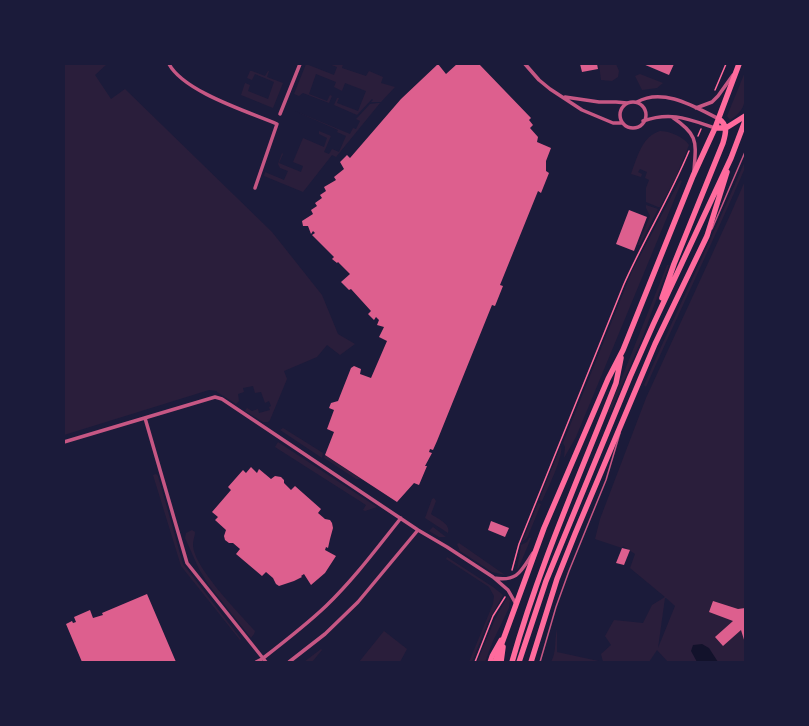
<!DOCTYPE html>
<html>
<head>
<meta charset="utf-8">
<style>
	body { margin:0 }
	#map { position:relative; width:809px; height:726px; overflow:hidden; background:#1b1b3a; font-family:Cabin,sans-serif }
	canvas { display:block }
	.frame { position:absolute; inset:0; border:65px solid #1b1b3a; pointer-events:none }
</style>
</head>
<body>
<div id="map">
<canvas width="809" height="726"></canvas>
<div class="frame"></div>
</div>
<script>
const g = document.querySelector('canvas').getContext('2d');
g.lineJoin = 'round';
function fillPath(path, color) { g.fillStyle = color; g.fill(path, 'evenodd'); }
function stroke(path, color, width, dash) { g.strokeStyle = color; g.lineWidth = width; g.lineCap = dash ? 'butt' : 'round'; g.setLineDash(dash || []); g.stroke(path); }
fillPath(new Path2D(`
	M64 64H107L95 75 111 99 125 89 272 232 322 295 338 334 355 344 340 355 327 345 317 357 284 371 287 379 270 420 268 422H263L245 411 247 408 252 411 258 409 259 413 270 410 269 407 271 406 269 401 265 403 261 392 255 393 253 386 243 388 244 392 238 394 239 401 236 404 217 392V391L209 390 64 435Z
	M306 64 334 75 337 67 329 64H343L342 68 366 76 369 71 383 77 381 83 395 87 381 102H371L373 100 372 99 357 115 334 105 337 98H339L337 103 358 111 366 91 345 83 342 91 334 87 336 82 316 74 309 94 327 101 330 95 332 96 329 103 303 93 299 96 294 94Z
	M599 64H616L619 71 618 77 612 81 601 80Z
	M250 71H252L265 76 268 71H269L267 77 283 83 273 108 241 95 245 83 250 85 248 91 268 99 274 82 255 74 252 80 247 78Z
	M745 72C745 94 750 108 730 120L727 116Z
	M640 74 663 83 657 88 642 90 635 76Z
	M378 103H380L336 157 332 155 303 192 264 176 265 172 284 180 288 171 280 168 278 164 282 153 283 154 279 163 301 172 303 166 293 162 303 138 324 147 327 138 319 134V131L331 136 324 152 329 154 332 149 339 152 346 136 337 132 338 130 295 111 350 134 353 128 356 129 360 121 356 119 358 117 370 104Z
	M660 131C669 131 684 137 689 145L676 177 660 207H658L646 202V188L649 180 645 178 647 172 640 169 638 172 642 174 641 177 631 174C637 158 642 136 660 131Z
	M745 161V168C713 242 678 314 646 387L644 385C677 310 713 236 745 161Z
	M680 180 682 181 576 437 564 458 565 447 563 443 632 271Z
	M745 181V662H668L657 650 649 662H551C557 651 554 641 557 629V652L603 662 601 654 611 645 605 636 614 620 643 623 652 605 665 597 630 568 635 554 623 546 622 548 595 539 600 519 646 398 731 213ZM666 598 675 606 658 648 665 598Z
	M646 205 658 209 640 245H638L650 216 646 208Z
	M667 265H669L643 336 610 413 608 412Z
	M283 428 323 453 322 458 280 430Z
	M278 442 377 507 365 511 363 510 366 505 275 447Z
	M561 446C564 456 547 490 542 501L539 500Z
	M325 455 361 479H356L324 458Z
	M156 474 158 476 183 564 241 639 240 640 181 566 153 475Z
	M434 498 436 501 431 514C438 519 451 524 448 533L425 518 432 499Z
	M538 503 541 504 528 536 526 539 522 542Z
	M433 527 446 537H439L429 531Z
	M192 530 195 532C195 536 193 540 193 544 192 566 240 614 255 631L254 634 251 638 208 584 199 569 185 538 186 533Z
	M529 538H531L519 567 517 570 521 545 527 542Z
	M459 543 505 575 492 572 460 551 457 544Z
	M447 557 493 587 503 595 488 622 472 662H469L493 604 494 596 489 587 446 559Z
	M508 596 510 600 509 608 493 641 485 662H477L495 619Z
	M384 631 407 649 400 662H359Z
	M321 649 322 650 312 662H304Z`), '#2a1e3b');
fillPath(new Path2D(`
	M702 644 709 648 718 662H697L691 651 693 645Z`), '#12122b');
fillPath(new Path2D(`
	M438 64 446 74 457 64H479L531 118 529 120 533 125 530 128 538 137 537 142 551 148 546 161V171L549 173 541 193 538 191 500 285 503 286 495 306 492 305 437 441 433 450 430 449 429 452 432 453 425 466H427L419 485 414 483 397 502 325 455 334 432 327 429 334 410 329 408 331 403 338 401 351 368 354 366 361 369 360 374 371 378 387 341 379 337 384 327 377 325 379 320 376 317 374 320 368 314 371 311 351 289 349 290 341 282 350 274 338 262 337 263 332 259 334 257 312 235 315 233 313 231 311 234 308 226H303L302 221 313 214 311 210 317 206 315 203 322 198 320 195 326 191 324 187 336 180 334 177 344 169 340 162 347 155 350 158 401 99Z
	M580 64H597L598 69 582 72Z
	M643 64H674L669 75Z
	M629 210 647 217 634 251 616 244Z
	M251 467 257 473 259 469 271 479 275 476 281 477 284 480V483L291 490 295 486 321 509 318 513 325 519 330 520 332 523 333 528 330 539 328 548 326 547 325 550 336 556 325 573 311 585 304 574 301 576 302 577 294 581 279 586 276 584 273 578 266 572 262 576 236 554 240 549 233 543H229L225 540 224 536 226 530 215 520 218 517 212 512 231 490 228 487 243 470 246 473Z
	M491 521 509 528 505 537 488 530Z
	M622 548 630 550 624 565 616 563Z
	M147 594 176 662H82L66 624 72 621 73 623 76 622 74 617 90 610 93 618 103 615 102 613Z
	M713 601 738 609 745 608V643L741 630 723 646 715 637 733 621 709 612Z`), '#dd5f8e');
stroke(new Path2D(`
	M715 90 726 64
	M698 136 701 129
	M512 570 519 544 624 284C644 239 670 197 689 151
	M475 662 493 616 505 597`), '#ff6b9d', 1.5);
stroke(new Path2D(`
	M712 229 745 152
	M540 662 556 607 569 571 606 480 620 433`), '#c65784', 1.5);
stroke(new Path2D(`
	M169 64C184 92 249 112 277 124L255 188
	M525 64 539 80 550 89 582 110 613 123H623
	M565 97 599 102H616L627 103
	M637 102C663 87 695 107 719 119
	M620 115a13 13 0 1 1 26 0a13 13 0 1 1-26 0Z
	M696 108 712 102 718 96 733 75
	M280 114 300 64
	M672 117C699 135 696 142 694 171
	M643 121C671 111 688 119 715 128
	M145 418 187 563 266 662
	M64 442 215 397 222 399 418 530 447 547 493 577 508 590 516 604
	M494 578C518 582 521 571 533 553
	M256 662 262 659C284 642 306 625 326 606 354 579 377 548 401 518
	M289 662 325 634 358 602 418 530`), '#c65784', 3.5);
stroke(new Path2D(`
	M490 662 492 656 501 640`), '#ff6b9d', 5);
stroke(new Path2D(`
	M715 128H726L745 116
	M662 298 674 264 723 143C726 133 728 125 719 119
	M495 662 544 528 608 379 623 350 693 176 715 128 739 64
	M501 662 503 647
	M512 662C539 566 580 475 616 383L621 358
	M519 662 546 581 630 377 653 325 731 158 745 121
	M531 662 557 579 575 534 655 344 707 236 727 172`), '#ff6b9d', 5.5);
</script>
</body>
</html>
